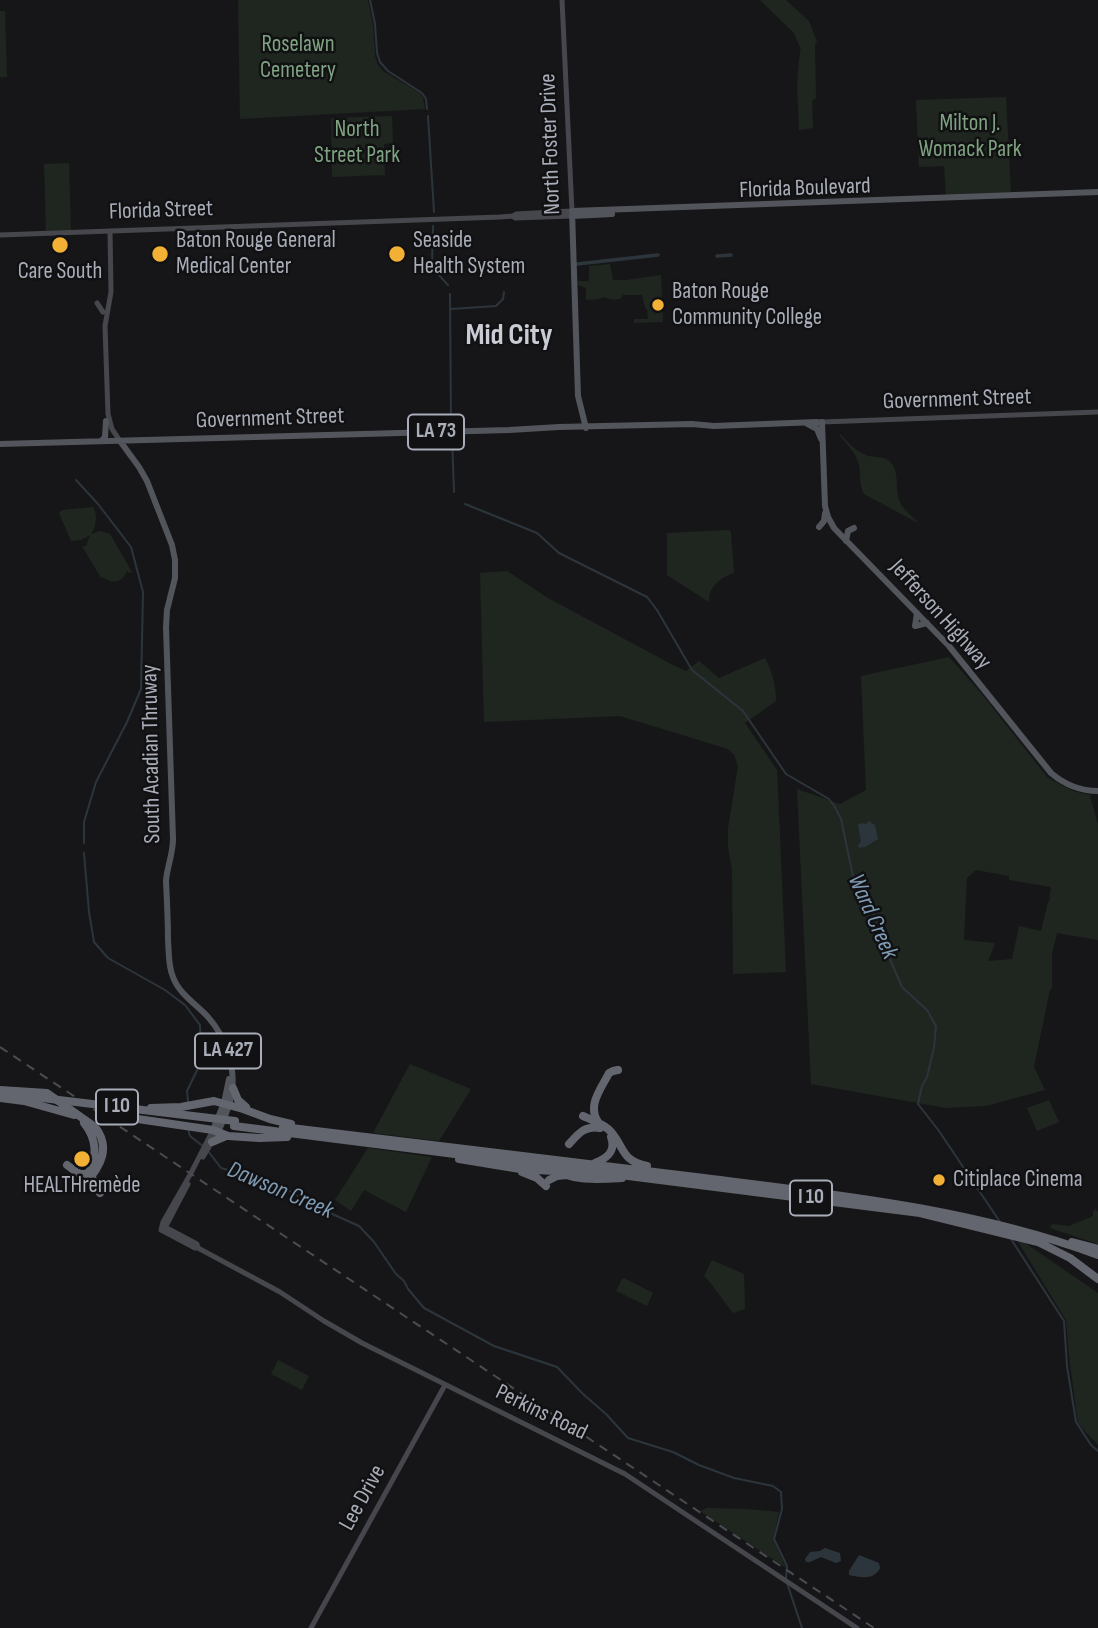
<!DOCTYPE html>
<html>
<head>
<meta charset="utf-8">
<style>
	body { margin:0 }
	canvas { display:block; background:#161618 }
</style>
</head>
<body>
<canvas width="1098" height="1628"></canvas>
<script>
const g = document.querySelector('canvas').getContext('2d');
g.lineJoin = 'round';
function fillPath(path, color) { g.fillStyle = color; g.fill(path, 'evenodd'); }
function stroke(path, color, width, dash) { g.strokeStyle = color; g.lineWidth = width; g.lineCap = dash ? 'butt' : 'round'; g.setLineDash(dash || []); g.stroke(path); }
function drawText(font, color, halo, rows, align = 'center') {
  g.font = font + ' "Sofia Sans Condensed",sans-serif'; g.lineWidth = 5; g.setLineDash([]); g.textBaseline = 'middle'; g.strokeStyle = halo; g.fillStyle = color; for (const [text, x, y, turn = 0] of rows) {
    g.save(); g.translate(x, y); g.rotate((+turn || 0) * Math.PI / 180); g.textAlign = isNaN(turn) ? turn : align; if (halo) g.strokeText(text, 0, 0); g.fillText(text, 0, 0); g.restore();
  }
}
fillPath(new Path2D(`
	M238 0H368L373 25 375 56 378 65 383 71 420 93 423 98 425 109 240 119Z
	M760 0H786L809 21 817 42 815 44 816 98 812 101 813 128 799 130 797 82 800 51 801 47H800L794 33Z
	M0 11H5L7 77H0Z
	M1006 97 1011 192 946 195 944 166 919 167 916 100Z
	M392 116 393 143 384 144 385 175 332 177 331 118Z
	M69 163 71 230 46 231 44 164Z
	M610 264 613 280H626L661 275 663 322 634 323V319H648L647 309 645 308 642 295H623L620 299C615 300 608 299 603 297L599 299 586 300V288L578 285 577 281H589V266Z
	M840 434C848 442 855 451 866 455 873 458 882 456 888 460 901 470 894 489 900 502 904 511 913 516 918 523L864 494C859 485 861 475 859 465 856 453 847 444 839 435Z
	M93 507C98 515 96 527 91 534L100 531 110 534 132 572 129 573 127 571C123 582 113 585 103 577L101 578 82 546H86L90 535 81 540 71 541 59 513 62 510Z
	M729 530 731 532 734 573C721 577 708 587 709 602L667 575V533Z
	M507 571 548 598 671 664 686 671 699 661 719 678 765 658C772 671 776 686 776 701L745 723 777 770 786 972 733 974 732 870 728 847V828L738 766 734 755 728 749 620 716 484 722 480 573Z
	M949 657 981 693 1048 778 1073 791 1090 795 1098 825V940L1057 933 1052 954V989H1050L1034 1067 1045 1090 986 1106 946 1108 811 1084 797 789 840 804 866 790 861 676ZM976 870 1009 876V880L1051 887 1049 902H1048L1041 931 1019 926 1012 959 988 961 995 943 964 940 967 878Z
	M410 1064 471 1089 439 1141 373 1133Z
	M1049 1100 1059 1122 1037 1131 1027 1108Z
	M368 1148 432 1157 406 1212 364 1190 351 1211 335 1200Z
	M1096 1209 1098 1212V1244L1050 1228 1052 1224 1069 1226 1093 1216V1211Z
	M1017 1240 1022 1241 1098 1293V1445L1078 1424 1069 1356 1066 1320Z
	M712 1260 744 1274 745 1309 733 1313 709 1281 704 1276Z
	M624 1278 653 1293 647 1306 616 1291 622 1279Z
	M278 1360 309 1376 302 1390 271 1374Z
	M707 1508 746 1509 779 1512 773 1540 786 1568 700 1511Z`), '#1e261f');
fillPath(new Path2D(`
	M869 821 875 825 878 839 865 847 859 848 858 845 861 842 858 825 861 823 866 824Z
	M825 1548 840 1553 841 1561 836 1563 821 1557 810 1562H806L805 1559 810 1552 820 1551Z
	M859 1555 879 1563 880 1568C874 1581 860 1577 849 1575V1571Z`), '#2c353c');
stroke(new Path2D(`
	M370 0 375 24 377 53 380 62 388 71 422 93 426 99 427 109
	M428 116 434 212
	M433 226 432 264 437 273 448 285
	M450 294 451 426
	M451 309 496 306 503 299 504 292
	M452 437 454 492
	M76 480 98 504 131 547 143 592 141 689 127 722 96 782 84 822V843
	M465 504 537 533 559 553 647 597 657 610 692 670 743 711 786 774 829 799 835 807 841 819 855 886 873 913 886 950 902 987 927 1010 936 1026 934 1048 927 1077 922 1086 918 1104 939 1131 1000 1222
	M84 853 89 912 94 942 108 958 165 990 185 1005 200 1025 201 1062 187 1091 188 1102
	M188 1129 190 1136 204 1147
	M208 1151 221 1168 279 1185 319 1208 359 1226 374 1242 396 1274 404 1281 408 1289 424 1308 494 1346 557 1367 583 1394 606 1414 628 1438 673 1452 699 1465 734 1478 773 1486 781 1492 782 1509 774 1539 787 1566 786 1578
	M1011 1239 1064 1321 1067 1366 1076 1422 1091 1445 1098 1451
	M787 1583 802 1628`), '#2c353c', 2);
stroke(new Path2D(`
	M717 256 731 255
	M577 264 658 255`), '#2c353c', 3.5);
stroke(new Path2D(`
	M513 216 515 218 572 216
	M110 231 111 292 105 326 108 414 112 429 120 441
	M0 235 500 217 513 216 516 214 572 211 562 0
	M97 303 103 312
	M822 422 1098 412
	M203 1157 218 1132
	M163 1226 197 1244 198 1248 280 1292 324 1321 362 1343 625 1474 857 1628
	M163 1226 167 1224 188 1184
	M198 1248H195L161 1230 163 1222 191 1173 213 1130
	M311 1628 445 1385`), '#45474d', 5);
stroke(new Path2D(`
	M572 216 612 214
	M806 423 817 429 821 439
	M816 423 822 422 825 506 828 517 834 528 949 646 1051 773C1065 785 1080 791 1098 791
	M586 428 578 396 572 211 1098 192
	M101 441 105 437 106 421
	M120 441 139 467 147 481 172 545 175 560V578L167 610 166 627 173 839C173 854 167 867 166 881 167 901 168 920 168 940 169 952 168 966 173 977 179 994 196 1004 208 1017 226 1037 237 1070 231 1097 229 1109 223 1121 218 1132
	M0 444 509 430 559 427 692 424 714 426 817 422
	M819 527 824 521 825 513
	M846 541 848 531 854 528
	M917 613 915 626 927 623
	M213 1130 224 1103 229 1079`), '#53555c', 6);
stroke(new Path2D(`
	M233 1088 238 1100 246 1107
	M0 1090 47 1093 95 1127C111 1147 101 1167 85 1183
	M0 1098 24 1101 74 1115
	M151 1108 181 1107 214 1101 243 1109 270 1119 291 1124
	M111 1112 131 1118 213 1130 228 1136 259 1138 287 1137
	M583 1116C592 1120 606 1125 612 1133 625 1149 622 1161 647 1166
	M598 1122C587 1105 601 1089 609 1073L613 1071 618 1070
	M84 1123C97 1139 98 1158 87 1175
	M234 1126 920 1213 1038 1242 1070 1258 1098 1279
	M283 1127C424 1143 564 1161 704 1178 838 1195 970 1208 1098 1255
	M212 1142 226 1136
	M569 1144C578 1134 585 1125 600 1128
	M459 1159 520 1169 554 1171
	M595 1163C608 1158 616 1151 611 1137
	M67 1165C74 1170 81 1178 89 1172
	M556 1168C567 1182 604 1179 622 1178
	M522 1172 537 1178 546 1186
	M92 1175 93 1184 100 1193
	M549 1180 557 1176 566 1175
	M1072 1242 1098 1249`), '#63666e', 8);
stroke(new Path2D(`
	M0 1047 874 1628`), '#4a4c52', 2, [9, 7]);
stroke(new Path2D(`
	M0 1093 235 1121`), '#63666e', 8);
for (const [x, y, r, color] of [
	[60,245,9,"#f2b134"],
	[160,254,9,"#f2b134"],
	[397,254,9,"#f2b134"],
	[658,305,7,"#f2b134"],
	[82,1159,9,"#f2b134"],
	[939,1180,7,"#f2b134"]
]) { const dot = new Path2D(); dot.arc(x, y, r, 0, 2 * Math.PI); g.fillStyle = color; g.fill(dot); stroke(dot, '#111113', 2.5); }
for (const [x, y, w] of [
	[436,432,56],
	[228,1051,66],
	[117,1107,42],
	[811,1198,42]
]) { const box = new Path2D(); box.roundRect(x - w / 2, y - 17.5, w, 35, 5); g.fillStyle = '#111113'; g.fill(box); stroke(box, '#a8adb8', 2); }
drawText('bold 21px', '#a8adb8', null, [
	["LA 73",436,432],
	["LA 427",228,1051],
	["I 10",117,1107],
	["I 10",811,1198]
]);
drawText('23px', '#7fa381', '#111113', [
	["Roselawn",298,45],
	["Cemetery",298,71],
	["Milton J.",970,124],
	["Womack Park",970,150],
	["North",357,130],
	["Street Park",357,156]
]);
drawText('23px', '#a8adb8', '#111113', [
	["North Foster Drive",551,144,-92],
	["Florida Boulevard",805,189,-2],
	["Florida Street",161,211,-2],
	["Government Street",957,400,-2],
	["Government Street",270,419,-2],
	["Jefferson Highway",940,615,48],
	["South Acadian Thruway",152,754,-91],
	["Perkins Road",541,1413,26],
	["Lee Drive",363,1498,-61]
]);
drawText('23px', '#a8adb8', '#111113', [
	["Baton Rouge General",176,241],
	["Medical Center",176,267],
	["Seaside",413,241],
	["Health System",413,267],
	["Care South",60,272,"center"],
	["Baton Rouge",672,292],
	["Community College",672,318],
	["Citiplace Cinema",953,1180],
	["HEALTHremède",82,1186,"center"]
], 'left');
drawText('italic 24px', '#7f9bb3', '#111113', [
	["Ward Creek",872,917,66],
	["Dawson Creek",280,1191,23]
]);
drawText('bold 30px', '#c9ccd4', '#111113', [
	["Mid City",509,336]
]);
</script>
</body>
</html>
